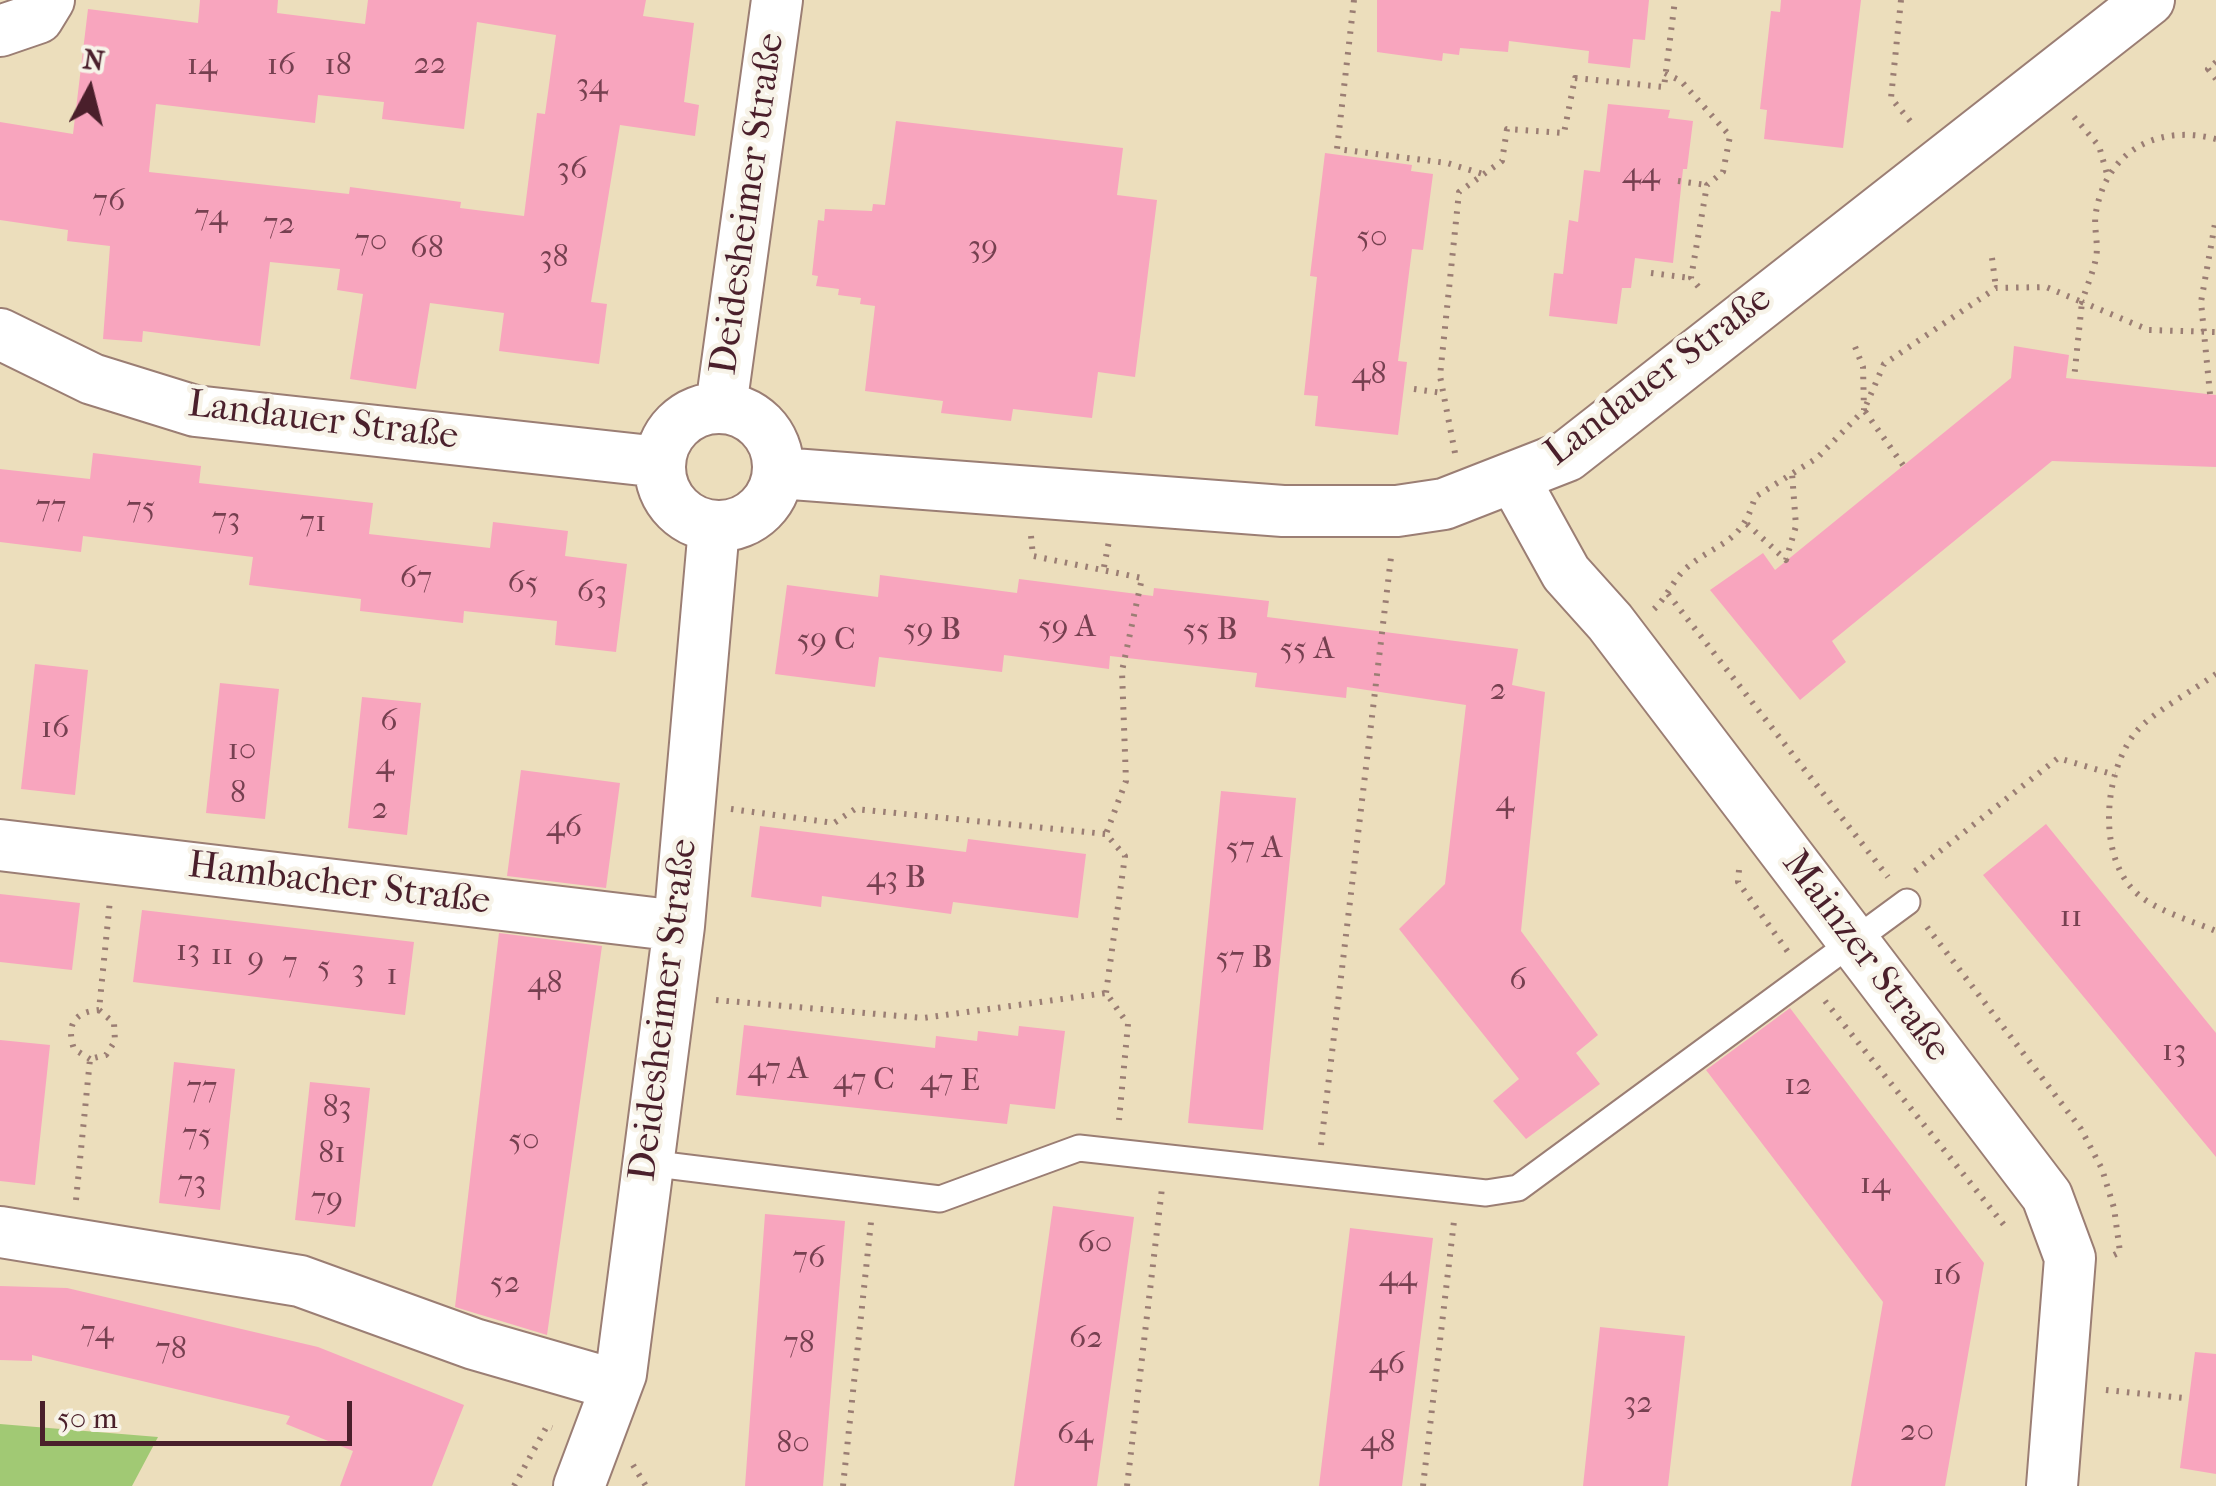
<!DOCTYPE html>
<html>
<head>
<meta charset="utf-8">
<style>
	body { margin:0 }
	#map { position:relative; width:2216px; height:1486px; overflow:hidden; background:#ecdebc; font-family:"IM FELL French Canon",serif }
	canvas { display:block }
	.north { position:absolute; left:40px; top:40px; width:100px; height:100px; -webkit-text-stroke:8px #f7f3e8; paint-order:stroke; rotate:7deg; font-size:28px; font-weight:700; line-height:40px; text-align:center; color:#4a1f2b }
	.north::after { content:''; display:block; margin:auto; width:35px; height:45px; background:#4a1f2b; clip-path:polygon(50% 0,100% 100%,50% 72%,0 100%) }
	.scale { position:absolute; left:40px; top:1401px; width:312px; height:45px; box-sizing:border-box; border:5px solid #4a1f2b; border-top:0; padding-left:12px; font-size:30px; line-height:35px; white-space:nowrap; color:#4a1f2b; -webkit-text-stroke:8px #f7f3e8; paint-order:stroke }
</style>
</head>
<body>
<div id="map">
<canvas width="2216" height="1486"></canvas>
<div class="north">N</div>
<div class="scale">50 m</div>
</div>
<script>
const g = document.querySelector('canvas').getContext('2d');
g.lineJoin = 'round';
function fillPath(path, color) { g.fillStyle = color; g.fill(path, 'evenodd'); }
function stroke(path, color, width, dash) { g.strokeStyle = color; g.lineWidth = width; g.lineCap = dash ? 'butt' : 'round'; g.setLineDash(dash || []); g.stroke(path); }
function drawText(font, color, halo, rows, align = 'center') {
  g.font = font + ' "IM FELL French Canon",serif'; g.lineWidth = 9; g.setLineDash([]); g.textBaseline = 'middle'; g.strokeStyle = halo; g.fillStyle = color; for (const [text, x, y, turn = 0] of rows) {
    g.save(); g.translate(x, y); g.rotate((+turn || 0) * Math.PI / 180); g.textAlign = isNaN(turn) ? turn : align; if (halo) g.strokeText(text, 0, 0); g.fillText(text, 0, 0); g.restore();
  }
}
fillPath(new Path2D(`
	M0 1424 158 1437 132 1486H0Z`), '#a1c974');
fillPath(new Path2D(`
	M200 0H278L277 13 365 24 368 0H646L643 16 694 23 684 102 699 105 695 136 620 125 591 302 607 304 599 364 499 351 504 313 430 303 416 389 350 379 363 294 337 290 340 269 270 262 260 346 143 331 142 342 103 339 110 246 67 241 68 230 0 220V122L73 134 88 9 198 23ZM477 22 556 35 545 114 537 113 524 216 460 208 461 202 350 187 349 194 149 172 156 104 315 123 318 95 384 102 382 119 464 129Z
	M1377 0H1649L1645 40 1633 39 1630 68 1588 63 1589 51 1509 41 1508 52 1460 48 1459 55 1443 53 1442 61 1377 52Z
	M1781 0H1861L1843 148 1764 139 1767 110 1760 109 1771 11 1780 12Z
	M1608 104 1670 110 1668 118 1693 121 1687 169H1683L1673 263 1635 258 1631 288H1622L1617 324 1549 316 1554 273 1563 274 1569 220 1578 222 1584 170 1600 172Z
	M896 121 1123 148 1117 195 1157 200 1135 377 1098 372 1092 418 1013 409 1011 421 941 413 943 401 865 391 875 306 860 304 861 298 838 295 839 289 816 286 818 276 812 275 818 220 824 221 825 209 872 211 873 204 885 205Z
	M1325 153 1412 165 1411 171 1433 174 1423 250 1412 249 1398 361 1407 362 1398 435 1315 426 1318 396 1304 395 1317 277 1310 276Z
	M2014 346 2069 355 2066 378 2216 395V467L2052 461 1832 641 1846 662 1800 700 1710 590 1763 553 1775 570 2011 378Z
	M93 453 201 466 199 483 373 503 369 534 490 548 493 522 568 531 565 556 627 564 616 652 555 645 557 621 464 611 463 623 360 611 361 599 249 585 253 557 83 536 81 552 0 542V469L90 479Z
	M880 575 1017 593 1019 579 1153 596 1154 588 1269 601 1267 617 1518 649 1512 685 1545 692 1521 931 1598 1035 1576 1053 1600 1084 1526 1139 1493 1101 1519 1079 1399 929 1445 884 1466 705 1347 687 1346 698 1255 687 1257 673 1110 656 1109 669 1004 655 1002 672 879 657 875 687 775 674 787 585 878 597Z
	M35 664 88 670 75 795 21 789Z
	M220 683 279 689 265 819 206 813Z
	M362 697 421 703 407 835 348 828Z
	M521 770 620 783 606 888 507 876Z
	M1221 791 1296 798 1263 1130 1188 1123Z
	M2046 824 2216 1033V1157L1983 875Z
	M760 826 966 852 968 839 1086 854 1078 918 953 902 951 914 822 896 821 907 751 897Z
	M0 894 80 903 72 970 0 962Z
	M142 910 414 942 405 1015 133 982Z
	M499 933 602 946 547 1335 455 1307Z
	M1790 1008 1984 1263 1945 1486H1851L1883 1302 1706 1070Z
	M744 1025 935 1048 936 1036 977 1041 978 1031 1018 1036 1019 1026 1065 1031 1055 1109 1010 1104 1007 1124 736 1095Z
	M0 1040 50 1045 35 1185 0 1181Z
	M174 1062 235 1069 220 1210 159 1203Z
	M310 1082 370 1088 355 1227 295 1220Z
	M1053 1206 1134 1217 1097 1486H1014Z
	M765 1214 845 1221 823 1486H745Z
	M1350 1228 1433 1238 1402 1486H1319Z
	M0 1286 67 1288 318 1347 464 1405 432 1486H340L353 1451 286 1424 290 1416 32 1355V1361L0 1360Z
	M1600 1327 1685 1336 1668 1486H1583Z
	M2195 1352 2216 1354V1474L2180 1468Z`), '#f8a5be');
const service = new Path2D(`
	M648 1163 940 1199 1079 1148 1486 1193 1518 1188 1907 902`);
const minor = new Path2D(`
	M0 31 38 18 49 0
	M0 334 92 379 195 411 660 462
	M721 407 777 0
	M660 467a59 59 0 1 1 118 0a59 59 0 1 1-118 0Z
	M779 473 1283 511H1397L1444 504 1567 456 2149 0
	M1514 479 1566 573 1610 622 2047 1196 2070 1258 2052 1486
	M0 845 679 926
	M0 1232 300 1281 474 1344 616 1385
	M579 1486 621 1374 679 926 714 527`);
stroke(service, '#9b7e74', 29);
stroke(minor, '#9b7e74', 54);
stroke(new Path2D(`
	M1354 0 1337 149 1447 163 1483 174
	M1901 0 1891 98 1915 127
	M2216 62 2208 69 2216 79
	M1665 73 1681 81 1730 136 1723 172 1707 185 1691 278 1702 291
	M2074 117 2099 146 2107 174
	M2216 139C2158 124 2107 150 2096 212 2093 227 2099 243 2096 258 2093 273 2086 288 2082 302L2149 330 2216 332
	M1678 181 1707 185
	M1992 258 1996 288
	M1651 273 1691 278
	M1414 389 1443 393
	M2210 394 2201 302 2216 218
	M1455 453 1440 376 1459 192 1502 161 1507 129 1564 133 1575 78 1664 87 1675 0
	M1903 465 1864 410 1884 364 1996 288 2046 287 2082 302 2074 379
	M1747 524 1786 560 1796 526 1792 473
	M1031 536 1033 556 1142 578 1122 671 1126 781 1106 834
	M1104 567 1109 541
	M1668 594 1888 877
	M1654 609C1666 598 1673 581 1684 570 1717 541 1741 546 1755 497L1817 458 1864 410 1863 367 1854 344
	M2216 674C2194 690 2151 713 2135 733 2103 774 2096 861 2140 896 2160 912 2192 921 2216 931
	M731 809 834 823 855 809 1106 834 1125 856 1106 993
	M1739 870 1738 882 1788 952
	M1915 871 2058 758 2115 775
	M1927 927 2081 1129 2102 1169 2114 1208 2120 1252 2112 1256
	M716 1000 923 1018 1106 993 1128 1024 1119 1120
	M1825 1001 2008 1230
	M90 1059 74 1049C66 1025 74 1012 99 1010
	M1321 1145 1391 557
	M76 1200 90 1059 106 1055 115 1041 114 1023 99 1010 110 900
	M2106 1390 2184 1398
	M633 1465 646 1486
	M514 1486 547 1426 552 1428
	M843 1486 871 1222
	M1127 1486 1162 1188
	M1423 1486 1454 1221`), '#9b7e74', 6, [2.5, 8]);
stroke(service, '#fff', 25);
stroke(minor, '#fff', 50);
drawText('32px', '#764050', null, [
	["22",430,65],
	["14",202,66],
	["16",281,66],
	["18",338,66],
	["34",592,86],
	["36",572,170],
	["44",1641,175],
	["76",109,202],
	["74",211,217],
	["72",279,225],
	["50",1372,238],
	["70",371,242],
	["39",983,248],
	["68",427,249],
	["38",554,258],
	["48",1369,375],
	["77",51,508],
	["75",141,509],
	["73",226,520],
	["71",313,523],
	["67",416,579],
	["65",523,584],
	["63",592,593],
	["59 A",1067,628],
	["59 B",932,631],
	["55 B",1210,631],
	["59 C",826,641],
	["55 A",1307,650],
	["2",1498,691],
	["6",389,722],
	["16",55,729],
	["10",242,751],
	["4",385,766],
	["8",238,794],
	["4",1505,803],
	["2",380,810],
	["46",564,828],
	["57 A",1254,849],
	["43 B",896,879],
	["11",2071,918],
	["13",188,952],
	["11",222,956],
	["57 B",1244,959],
	["9",256,960],
	["7",290,964],
	["5",324,968],
	["3",358,972],
	["1",392,976],
	["6",1518,981],
	["48",545,984],
	["13",2174,1052],
	["47 A",778,1070],
	["47 C",864,1081],
	["47 E",950,1082],
	["12",1798,1086],
	["77",202,1089],
	["83",337,1108],
	["75",197,1136],
	["50",524,1141],
	["81",332,1154],
	["73",192,1183],
	["14",1875,1185],
	["79",327,1200],
	["60",1095,1244],
	["76",809,1259],
	["16",1947,1276],
	["44",1398,1278],
	["52",505,1284],
	["74",97,1333],
	["62",1086,1339],
	["78",799,1344],
	["78",171,1350],
	["46",1387,1365],
	["32",1638,1404],
	["20",1917,1432],
	["64",1075,1435],
	["48",1378,1443],
	["80",793,1444]
]);
drawText('38px', '#4a1f2b', '#f7f3e8', [
	["Deidesheimer Straße",749,204,-82],
	["Landauer Straße",1659,377,-37],
	["Landauer Straße",323,422,7],
	["Hambacher Straße",339,885,7],
	["Mainzer Straße",1865,957,53],
	["Deidesheimer Straße",665,1010,-83]
]);
</script>
</body>
</html>
